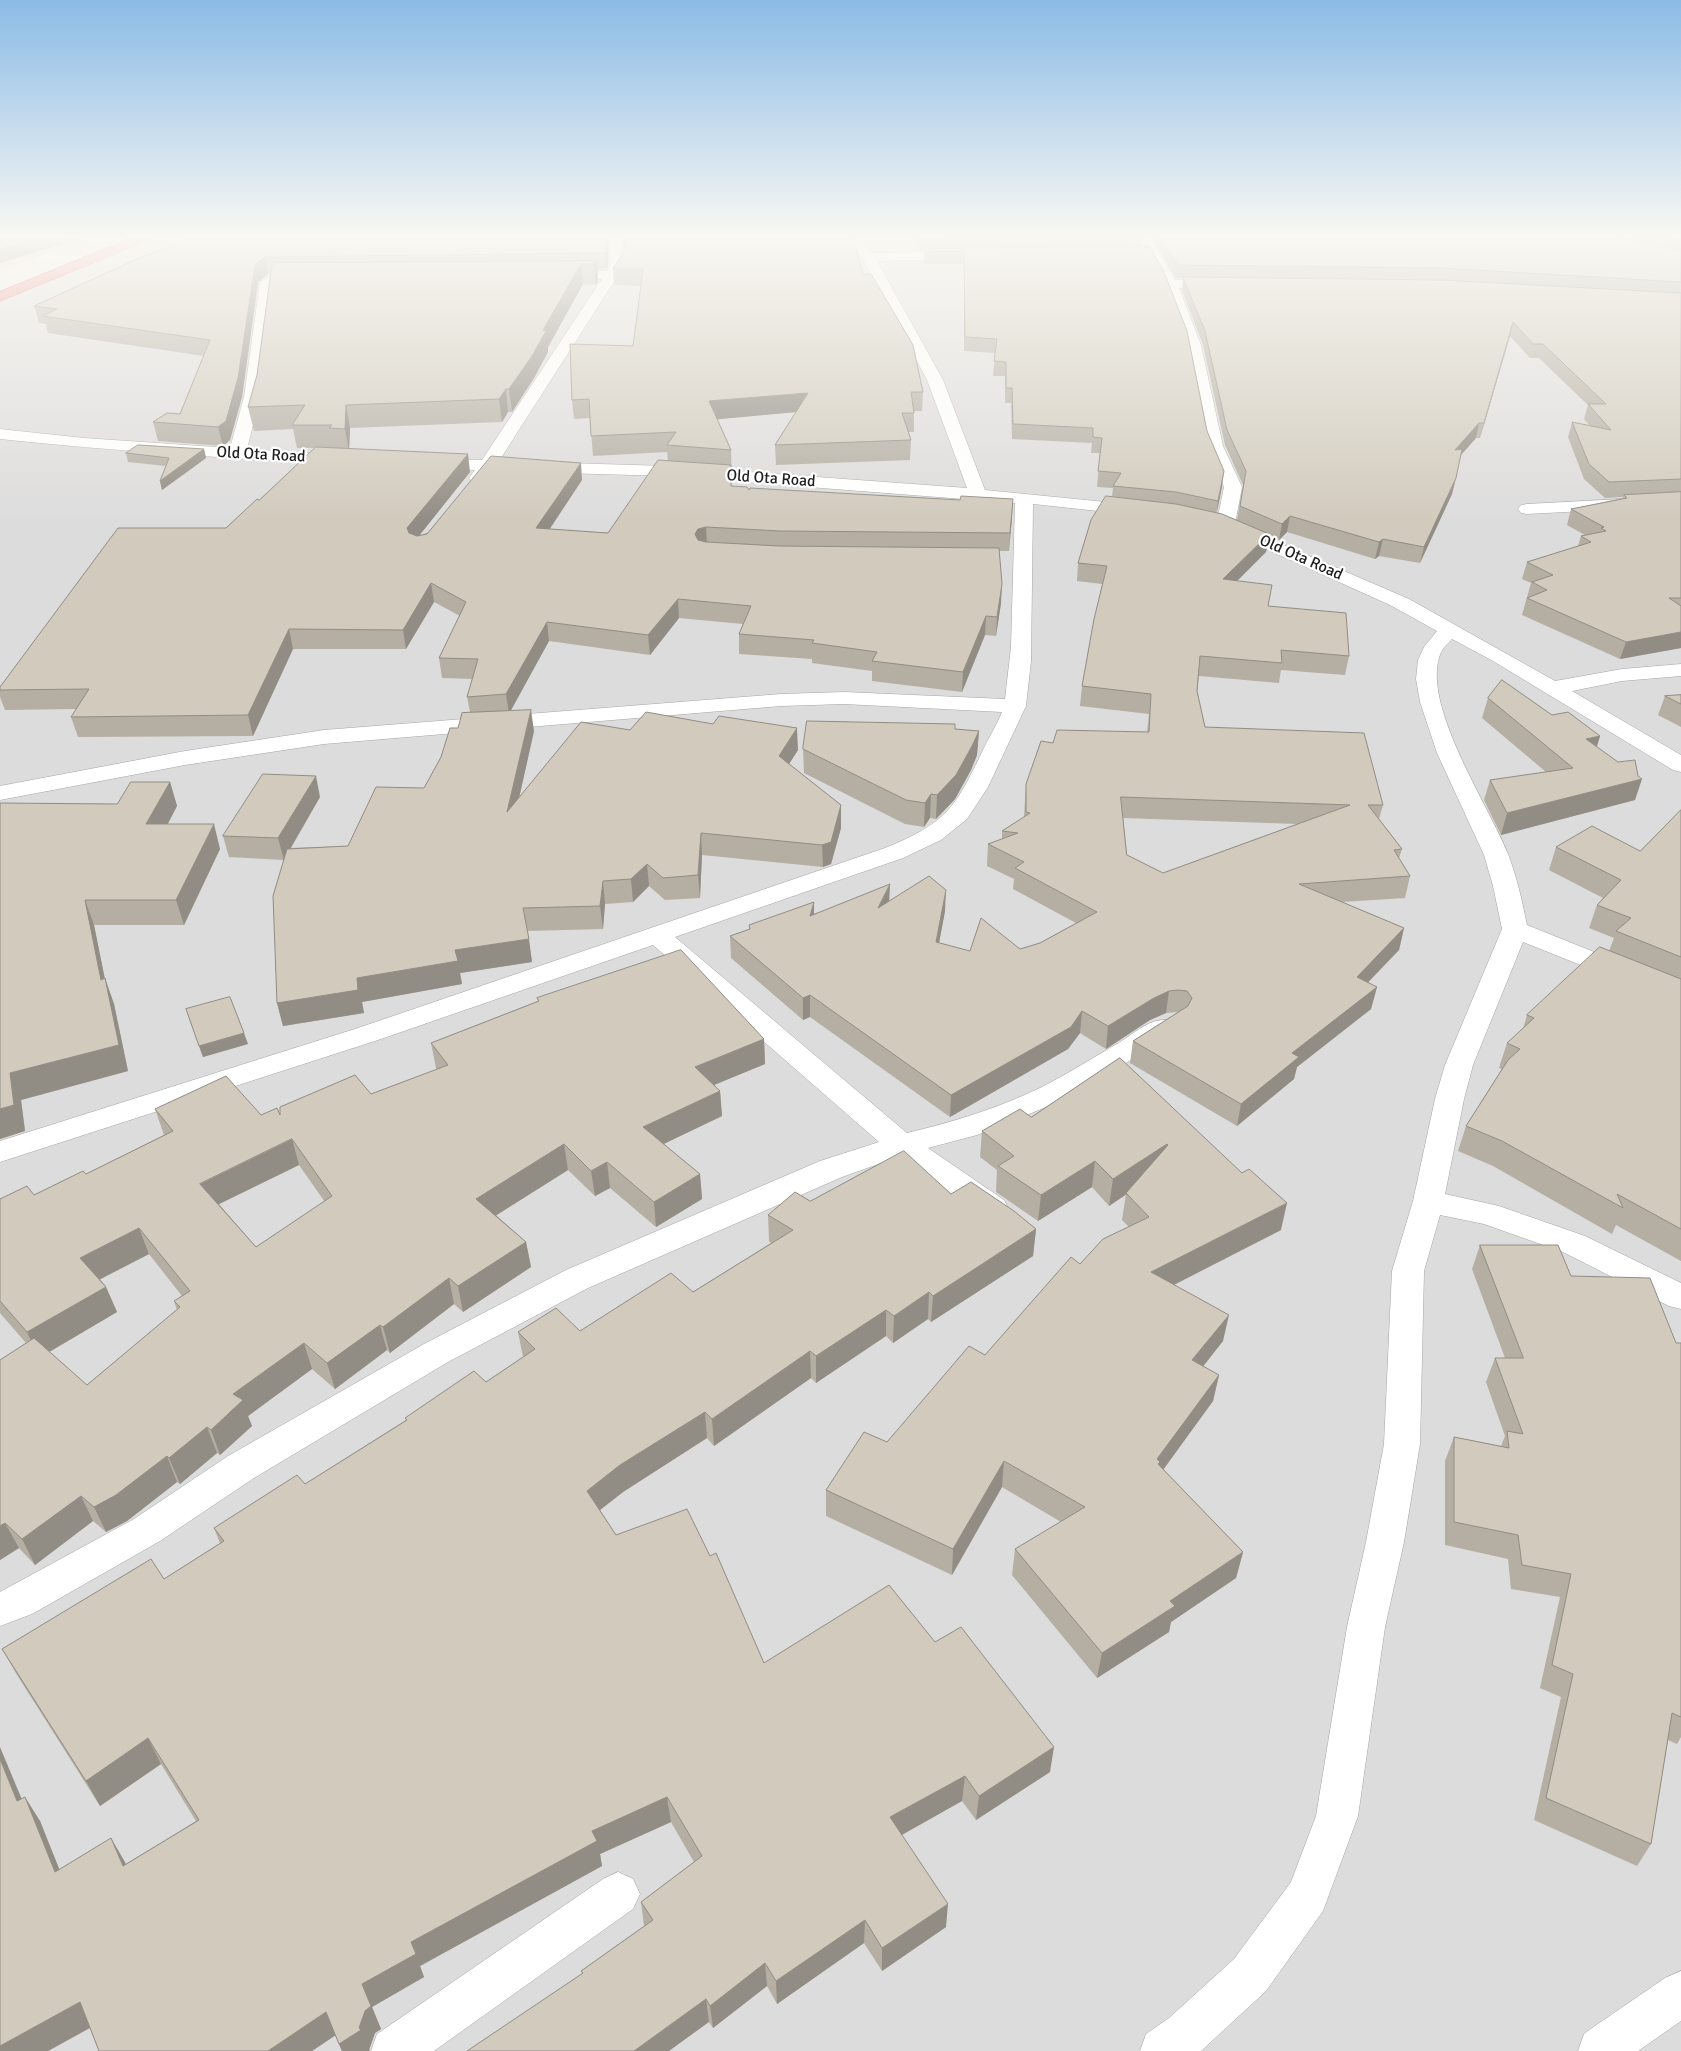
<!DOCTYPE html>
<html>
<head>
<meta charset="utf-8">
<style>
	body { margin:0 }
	canvas { display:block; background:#f1efe5 }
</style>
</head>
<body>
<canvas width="1681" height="2051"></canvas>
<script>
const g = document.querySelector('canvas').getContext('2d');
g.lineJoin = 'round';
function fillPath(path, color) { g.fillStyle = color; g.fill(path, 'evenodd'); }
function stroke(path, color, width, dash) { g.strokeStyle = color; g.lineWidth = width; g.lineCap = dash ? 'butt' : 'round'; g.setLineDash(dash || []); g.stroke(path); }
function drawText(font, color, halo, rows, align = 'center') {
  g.font = font + ' Signika,sans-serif'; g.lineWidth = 4.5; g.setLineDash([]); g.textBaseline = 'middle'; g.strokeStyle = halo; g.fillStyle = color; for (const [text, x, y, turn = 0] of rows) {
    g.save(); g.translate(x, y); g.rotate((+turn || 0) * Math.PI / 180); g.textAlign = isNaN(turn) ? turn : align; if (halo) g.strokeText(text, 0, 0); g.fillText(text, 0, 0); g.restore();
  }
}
fillPath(new Path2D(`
	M146 236H1681V2051H0V298Z`), '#dddcdc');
fillPath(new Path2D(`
	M0 236H73L84 240 0 271Z`), '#f3dbd3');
const minor = new Path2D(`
	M610 236H622L624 266 499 461 667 466 967 488 927 380 862 258 845 236H858L872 253 960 251 967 255 960 259 877 261 943 380 985 490 1136 505 1142 506 1145 510 1142 514 1136 515 1033 504 1031 661 1026 706 988 787 967 819 941 840 903 858 675 937 907 1133C953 1122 999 1108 1042 1087 1067 1074 1091 1059 1115 1045 1133 1035 1151 1015 1173 1021L1177 1027 1173 1033 1146 1051 1061 1101 977 1135 928 1148 1004 1200 1008 1208 1004 1216 993 1219 982 1216 898 1157 842 1177 588 1288 448 1362 254 1478 160 1541 32 1614 0 1626V1592L134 1519 228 1456 424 1344 566 1270 820 1161 879 1142 653 945 378 1040 0 1162V1141L358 1028 885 848C947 823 955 808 983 750 989 737 997 725 1002 712L844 704 781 706 324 744 185 765 0 800V786L185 751 324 730 781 694 844 692 1005 699 1011 647 1015 503 667 476 492 471C486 479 483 484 472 482L469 478 475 470 427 468 425 464 427 460 433 459 482 460 602 279 560 280 553 276 560 272 607 271 610 266Z
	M1138 236H1150L1175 280H1221L1228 284 1221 288H1179L1201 345 1223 446 1242 487 1235 524 1409 599 1555 681 1622 669 1681 664V676L1622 681 1572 691 1681 755V772L1673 770 1493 661 1452 639C1446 645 1441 650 1439 658 1424 709 1489 806 1508 854 1517 877 1522 901 1527 925L1681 987V1005L1523 942 1473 1065 1464 1099 1445 1194 1499 1206 1585 1236 1681 1283V1309L1669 1306 1563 1252 1484 1224 1440 1215 1424 1271 1420 1444 1404 1542 1385 1627 1358 1816 1323 1911 1266 1991 1201 2051H1140L1146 2034 1169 2018 1234 1959 1291 1882 1316 1816 1347 1627 1366 1542 1384 1444 1392 1271 1413 1201 1435 1099 1445 1065 1502 929 1493 886 1484 855 1437 753 1420 702 1416 679 1418 660 1424 647 1437 631 1390 605 1226 531 1219 530 1216 526 1224 487 1207 446 1187 345 1164 284Z
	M307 273 314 277 312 280 277 282 274 284 260 397 247 449 343 455 349 456 351 460 349 464 343 465C229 458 114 451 0 439V429L84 438 230 448 244 397 260 282 274 274Z
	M1681 496V506L1527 514 1521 513 1518 509 1521 505 1527 504Z
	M618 1872 633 1879 640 1894 633 1909 434 2051H371L377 2034 603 1879Z
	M1681 1971V2021L1638 2051H1578L1584 2034 1592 2028 1665 1978Z`);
const highway = new Path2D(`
	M136 236H153L151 239 0 301V292Z`);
stroke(minor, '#a6a6a6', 1);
stroke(highway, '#ea1630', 1);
fillPath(minor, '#fff');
fillPath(highway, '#ee8a86');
fillPath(new Path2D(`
	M608 236V265L606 269H598V281L596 285 583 284 548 347V352L534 378 512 412H508L502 422 350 428 349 449 470 472 418 536 582 480 550 529 608 533 668 461 667 452 593 456 590 418 574 419 572 400 633 346 641 286 614 285 613 269 863 275 923 392 922 411H914V432H908L911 440 910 460 776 465 775 445 796 412 717 419 731 450 732 486 749 490 1012 517 1009 551H999L1001 603 996 636 985 635 962 692 872 681V671L812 663V659L739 654V634L743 624 679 618 650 655 549 641 510 711 534 731 519 798 630 730 798 750 789 764 841 805V828L831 864 823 867 702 855 700 898 665 900 649 886 633 902 605 904 603 929 527 931 532 962 460 973 462 984 362 1002 364 1013 283 1026 277 1003 284 860 229 857 223 836 320 797 290 848 348 846 424 788 458 728 470 712 467 697 473 679 442 678 439 658 460 616 434 602 406 649H293L253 736 78 737 71 717 76 709 5 710 0 697V687L226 528 259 500 315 448H297L293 429 254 431 248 407 257 375 270 273 268 274 258 282 242 397 230 440 223 446 158 441 153 422 180 414 204 356 48 333 46 324 39 323 34 306 137 259Z
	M916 236H1143L1142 246 1207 431 1222 487 1216 513 1237 520 1243 485 1225 445 1203 345 1182 290 1183 278H1176L1151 236H1681V648L1620 659 1522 615 1531 583 1522 579 1527 562 1578 546 1581 536 1585 535 1567 525 1571 509 1623 498V497L1605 498 1584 479 1568 437 1572 422 1590 426 1584 419 1588 405 1539 358H1530L1510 336 1480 438H1476L1461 455 1452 494 1420 563 1379 556 1375 559 1287 532 1279 540 1269 536 1266 552 1237 581 1268 606 1349 656 1345 675 1281 670 1279 683 1199 676 1197 691 1205 727 1383 805 1379 819 1402 849 1399 858 1410 876 1405 898 1342 902 1404 928 1399 950 1368 982 1377 987 1371 1009 1297 1067 1294 1079 1237 1126 1130 1063 1133 1041 1178 1012 1166 1013 1150 1020 1106 1049 1080 1033 1068 1049 950 1117 810 1017 803 1020 731 958 730 936 749 930V925L889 901 945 911 939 943 970 951 1020 949 1040 943 1076 923 1013 889 1014 879 987 866 988 844 1002 839V831L1024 817 1026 784 1053 743 1147 732 1149 714 1080 706 1082 686 1102 584 1077 581 1078 563 1112 497 1113 488 1097 487 1100 453H1091L1092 443 1012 439 1011 403H1005V376H993L995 353 964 351V264H924V250H920ZM1123 818 1297 824 1163 873 1127 855Z
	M204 449 206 458 162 490 160 481 166 466 128 462 126 453Z
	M1681 695V727L1658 715 1665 696Z
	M1488 698 1552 715 1600 736 1597 747 1635 800 1501 835 1484 800 1490 780 1546 772 1482 718Z
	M955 729 979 731 977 755 971 770 955 799 936 819 930 818 924 827 905 824 804 773 803 749Z
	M170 782 177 806 168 824 220 849 184 925H94L105 979 114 1004 128 1071 21 1100 25 1131 0 1139V803L117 804Z
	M1681 810V1261L1616 1225 1612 1234 1493 1166 1458 1151 1466 1126 1502 1069 1499 1068 1507 1043 1523 1029 1527 1015 1609 951 1614 938 1589 928 1597 905 1603 898 1549 870 1556 847 1640 851Z
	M537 998 764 1039 765 1064 714 1085 720 1091 722 1116 663 1144 700 1174 702 1199 656 1227 610 1188 595 1196 568 1170 496 1215 526 1242 531 1267 463 1312 454 1304 390 1353 387 1350 335 1389 312 1369 248 1416 252 1426 220 1455 217 1453 180 1484 177 1482 127 1521 106 1532 93 1521 35 1565 19 1548 0 1560V1360L26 1343 0 1313V1199L34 1195 86 1174 164 1135 155 1109 261 1115H280L371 1094 437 1070 436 1068 431 1043 538 1001ZM299 1165 325 1202 256 1247 219 1204ZM149 1254 182 1296 174 1301 177 1310 87 1385 49 1352 117 1312 106 1287 100 1279Z
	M186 1009 248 1044 203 1057Z
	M1120 1058 1281 1230 1174 1285 1223 1341 1203 1366 1219 1375 1213 1401 1163 1469 1243 1552 1236 1578 1171 1622 1169 1632 1097 1678 1012 1575 1015 1549 1061 1522 1002 1487 952 1575 826 1516V1490L887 1442 985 1355 1080 1264 1129 1227 1122 1220 1126 1194 1109 1206 1092 1187 1038 1221 996 1192 997 1170 980 1157 982 1131 1031 1117Z
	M951 1194 1036 1229 1033 1256 931 1322 928 1319 893 1343 886 1336 816 1383 811 1378 714 1446 707 1438 623 1492 600 1510 616 1535 710 1556 764 1663 935 1642 1050 1772 976 1820 962 1801 902 1835 946 1927 882 1971 864 1943 777 2004 767 1986 713 2028 709 2022 582 1973 581 1971 644 1926 641 1902 694 1862 671 1822 600 1854 602 1866 420 1966 424 1977 372 2007 381 2029 375 2033 369 2050 370 2051H342L335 2035 312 2051H99L90 2028 48 2051H0L21 1799 40 1821 59 1869 126 1864 196 1821 161 1764 100 1806 17 1675 2 1649 164 1579 220 1543 214 1528 305 1484 406 1420 405 1418 486 1382 523 1357 518 1332 580 1331 693 1292 771 1243 769 1241 768 1215 810 1201Z
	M1480 1245 1571 1276 1676 1343H1681V1737L1677 1744 1668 1740 1651 1844 1637 1866 1534 1820 1561 1697 1540 1688 1560 1597 1511 1589 1508 1559 1445 1545V1461L1454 1437 1501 1446 1505 1436 1486 1382 1495 1358H1505L1472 1269Z`), '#b4aea3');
fillPath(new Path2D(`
	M44 236H60L62 244 0 263V249Z
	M607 236H608V265L606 269 605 253Z
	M265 257 268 274 258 282 242 397 230 440 223 446 218 427 255 265Z
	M597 261 598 281 596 285 594 264Z
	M581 264 583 284 548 347V352L534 378 512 412 509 389Z
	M1513 322 1510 336 1480 438 1484 423Z
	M506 389 508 412 502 422 499 399Z
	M808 393V411L710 420 709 401Z
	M346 405 350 428 349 452 345 429Z
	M1479 423 1476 438 1452 465 1455 450Z
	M204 449 206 458 162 490 160 481Z
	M468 454 470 472 411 546 407 528Z
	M581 463 582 480 538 546 536 528Z
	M1224 471 1222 487 1216 517 1218 501Z
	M1456 478 1452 494 1420 563 1424 547Z
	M1013 499 1012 517 1009 551 1010 533Z
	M1290 516 1287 532 1279 540 1282 524Z
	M706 527 707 545 699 547 695 534 698 529Z
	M1269 534 1266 552 1220 598 1223 579Z
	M1383 539 1379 556 1375 559 1379 542Z
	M431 583 434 602 406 649 403 630Z
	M1002 584 1001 603 996 636 997 617Z
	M678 599 679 618 650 655 648 635Z
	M986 616 985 635 962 692 963 672Z
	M547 622 549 641 509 714 506 694Z
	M289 629 293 649 253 736 248 715Z
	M1681 632V648L1620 659 1626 642Z
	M531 710 534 731 511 834 507 812Z
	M797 728 798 750 780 778 779 756Z
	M979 731 977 755 971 770 955 799 936 819 937 795Z
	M1600 736 1593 757 1586 739Z
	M316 776 320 797 284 860 278 838Z
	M1642 779 1635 800 1501 835 1507 813Z
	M170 782 177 806 154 849 146 824Z
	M931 794 930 818 924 827 925 803Z
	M841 805V828L831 864 823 867 822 845Z
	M214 824 220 849 184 925 176 900Z
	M701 833 702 855 700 898 698 875Z
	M647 864 649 886 633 902 631 879Z
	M603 881 605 904 603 929 600 906Z
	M890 884 889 906 878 908Z
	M946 890 945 911 935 964 936 942Z
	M85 900 94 925 110 1005 101 980Z
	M814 902V923L810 916Z
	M1404 928 1399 950 1352 999 1357 977Z
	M529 939 532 962 460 973 462 984 362 1002 364 1013 283 1026 277 1003 357 978 455 950Z
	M105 978 114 1004 128 1071 21 1100 25 1131 0 1139V1109L10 1073Z
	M1377 987 1371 1009 1297 1067 1294 1079 1237 1126 1241 1104 1292 1053Z
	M1169 991 1166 1013 1150 1020 1106 1049 1108 1026 1154 998Z
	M810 995V1017L803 1020V998Z
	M1082 1011 1080 1033 1068 1049 950 1117 951 1095Z
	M244 1033 248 1044 203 1057 199 1046Z
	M764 1039 765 1064 697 1092 695 1067Z
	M720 1091 722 1116 645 1153 643 1127Z
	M292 1139 299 1165 209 1209 200 1184Z
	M564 1144 568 1170 481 1225 476 1199Z
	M1167 1144 1163 1170 1109 1206 1113 1179Z
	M1095 1161 1092 1187 1038 1221 1041 1195Z
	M607 1162 610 1188 595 1196 591 1171Z
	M700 1174 702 1199 656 1227 654 1202Z
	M1287 1203 1281 1230 1146 1299 1151 1272Z
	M139 1228 149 1254 91 1284 80 1258Z
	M1036 1229 1033 1256 931 1322 933 1296Z
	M526 1242 531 1267 463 1312 458 1286Z
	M449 1278 454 1304 390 1353 383 1327Z
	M106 1287 117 1312 39 1358 27 1332Z
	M929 1292 928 1319 893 1343 894 1316Z
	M886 1310V1336L816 1383V1356Z
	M1229 1315 1223 1341 1187 1387 1192 1360Z
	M380 1325 387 1350 335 1389 327 1363Z
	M304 1343 312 1369 248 1416 252 1426 220 1455 211 1430 233 1394Z
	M810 1351 811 1378 714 1446 712 1419Z
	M1219 1375 1213 1401 1158 1477 1157 1459Z
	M705 1412 707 1438 623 1492 591 1517 587 1491 620 1465Z
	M207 1427 217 1453 180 1484 169 1458Z
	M167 1456 177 1482 127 1521 106 1532 94 1507Z
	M1004 1461 1002 1487 952 1575 953 1549Z
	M81 1496 93 1521 35 1565 22 1539Z
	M5 1523 19 1548 0 1560V1526Z
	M1243 1552 1236 1578 1171 1622 1169 1632 1097 1678 1102 1653 1170 1601Z
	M148 1738 161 1764 100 1806 86 1781Z
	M0 1747 33 1826 17 1801 0 1759Z
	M1054 1747 1050 1772 976 1820 979 1796Z
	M965 1776 962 1801 889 1842 890 1817Z
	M25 1797 40 1821 70 1896 55 1872Z
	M667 1797 671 1822 600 1854 602 1866 420 1966 424 1977 372 2007 381 2029 375 2033 369 2050 370 2051H342L339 2044 359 2028 362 1984 411 1942 592 1831Z
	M111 1838 125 1862 137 1890 123 1866Z
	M948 1904 946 1927 882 1971V1948Z
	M865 1920 864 1943 777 2004 776 1981Z
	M765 1963 767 1986 713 2028 710 2006Z
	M706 1999 709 2022 669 2051H634Z
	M80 2002 95 2025 48 2051H0V2046Z
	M326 2012 336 2035 312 2051H268Z`), '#928d84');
const building = new Path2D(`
	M0 236H44L0 249Z
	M201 236H607V249L605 253 265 257 255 265 238 378 226 421 218 427 153 422 167 413 180 414 210 340 43 316 57 309 34 306 137 259Z
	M624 236H853L863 275 871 274 913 345 923 392H911L914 413H902L911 440 775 445 808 393 709 401 731 450 667 445 676 432 591 436 589 399 572 400 570 344 633 346 643 269H613L625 250Z
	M920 236H1052L921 238Z
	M1160 236H1610L1681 250V282L1441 268 1178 265Z
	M1666 236H1681V239Z
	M1149 246 1164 272 1187 331 1207 431 1224 471 1218 501 1176 492 1113 486 1121 473 1098 471 1102 438 1093 437V428L1013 424 1012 388H1006V362L994 361 997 339 965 337 964 251H925L924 249Z
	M597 261 594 264H581L543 330 546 331 532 356 509 389H506L499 399 346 405 345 429 329 428 332 425H292L305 405 248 407 257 375 272 265 274 263Z
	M1183 277 1441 280 1681 293V479L1609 482 1589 464 1572 422 1611 430 1588 404H1606L1543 344H1533L1513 322 1484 423H1479L1455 450 1462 449 1456 478 1424 547 1383 539 1379 542 1290 516 1282 524 1240 506 1246 471 1227 430 1205 331Z
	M138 445 204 449 160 481 169 458 126 453Z
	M316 447 468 454 407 528 409 533 417 536 427 534 491 456 581 463 536 528 608 533 658 460 731 465V486L747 487 749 490 750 488 960 500 961 496 1013 499 1010 533 780 531 706 527 698 529 695 534 698 540 706 542 779 546 999 548 1002 584 997 617 986 616 963 672 872 661 877 652 812 643 814 640 739 634 751 606 678 599 648 635 547 622 506 694 467 697 478 659 439 658 466 602 431 583 403 630 289 629 248 715 71 717 89 689 0 690V687L118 528H226L257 499 259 500Z
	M1681 492V598H1669L1681 606V632L1626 642 1527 598 1547 590 1532 582 1553 575 1527 562 1591 542 1581 536 1606 531 1601 528 1604 527 1571 509 1627 498 1624 495Z
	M1106 496 1176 504 1222 514 1269 534 1223 579 1272 585 1268 606 1346 613 1349 656 1281 650 1282 663 1200 656 1197 691 1205 727 1364 733 1383 805H1368L1402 849 1394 850 1410 876 1299 884 1404 928 1357 977 1377 987 1292 1053 1299 1057 1241 1104 1133 1041 1188 1006 1192 998 1187 991 1178 990 1169 991 1154 998 1108 1026 1082 1011 1071 1027 951 1095 810 995 803 998 730 936 750 929 749 925 814 902 810 916 890 884 878 908 929 876 946 890 936 942 970 951 981 918 1020 949 1040 943 1097 912 1015 868 1024 862 988 844 1018 833 1002 831 1030 813 1026 812V784L1041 741 1053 743 1057 730 1149 732 1151 694 1082 686 1094 619 1107 566 1078 563 1091 520ZM1121 797 1350 805 1163 873 1127 855Z
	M1502 680 1552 715 1568 712 1600 736 1586 739 1618 762 1635 760 1638 776 1642 779 1507 813 1490 780 1573 768 1488 698Z
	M1681 695V704L1665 696Z
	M531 710 507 812 581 722 630 730 646 712 713 724 719 716 797 728 779 756 841 805 831 842 822 845 701 833 698 875 663 878 647 864 631 879 603 881 600 906 523 908 529 939 455 950 458 961 357 978 358 990 277 1003 273 896 287 849 348 846 376 787 424 788 441 757 450 728H458L462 713Z
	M807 721 955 724V729L979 731 972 746 956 775 937 795 931 794 925 803 906 800 803 749Z
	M263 774 316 776 278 838 223 836Z
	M131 782H170L146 824H214L176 900H85L101 980 105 978 119 1045 10 1073 14 1105 0 1109V803L117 804Z
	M1681 810V957L1616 931 1631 918 1597 905 1621 880 1556 847 1592 826 1640 851Z
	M1600 947 1681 979V1229L1617 1194 1623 1208 1502 1141 1466 1126 1508 1060 1520 1049 1507 1043 1534 1018 1527 1015Z
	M681 950 764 1039 695 1067 720 1091 643 1127 700 1174 654 1202 607 1162 591 1171 564 1144 476 1199 526 1242 458 1286 449 1278 383 1327 380 1325 327 1363 304 1343 233 1394 243 1400 211 1430 207 1427 169 1458 167 1456 116 1495 94 1507 81 1496 22 1539 5 1523 0 1526V1360L34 1338 87 1385 180 1307 174 1301 190 1291 139 1228 80 1258 106 1287 27 1332 0 1301V1199L27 1186 34 1195 83 1171 86 1174 173 1131 155 1109 226 1076 261 1115 277 1108 280 1115V1107L355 1075 371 1094 448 1065 431 1043 539 1001 537 998ZM292 1139 332 1196 256 1247 200 1184Z
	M230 997 244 1033 199 1046 186 1009Z
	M1120 1058 1242 1173 1249 1169 1287 1203 1151 1272 1229 1315 1192 1360 1219 1375 1157 1459 1160 1462 1158 1464 1243 1552 1170 1601 1175 1606 1102 1653 1015 1549 1085 1507 1004 1461 953 1549 826 1490 864 1432 887 1442 969 1346 985 1355 1071 1257 1080 1264 1103 1239 1149 1217 1126 1193 1168 1145 1167 1144 1113 1179 1095 1161 1041 1195 998 1166 1014 1156 982 1131 1020 1109 1031 1117Z
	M904 1151 951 1194 971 1182 1014 1211 1036 1229 933 1296 929 1292 894 1316 886 1310 816 1356 810 1351 712 1419 705 1412 620 1465 587 1491 616 1535 687 1509 710 1556 716 1553 764 1663 889 1585 935 1642 961 1627 1054 1747 979 1796 965 1776 890 1817 948 1904 882 1948 865 1920 776 1981 765 1963 710 2006 706 1999 634 2051H467L583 1973 581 1971 653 1920 641 1902 702 1856 667 1797 592 1831 597 1841 411 1942 416 1954 362 1984 371 2006 365 2011 359 2028 361 2030 339 2044 326 2012 268 2051H99L80 2002 0 2046V1759L17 1801 25 1797 55 1872 111 1838 123 1866 199 1820 148 1738 86 1781 2 1649 151 1559 164 1579 224 1541 214 1528 297 1475 305 1484 407 1420 405 1418 474 1371 486 1382 535 1349 518 1332 556 1308 580 1331 671 1273 693 1292 793 1230 768 1215 795 1192 810 1201Z
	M1480 1245H1558L1571 1276 1650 1278 1676 1343H1681V1717L1672 1713 1651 1844 1546 1798 1573 1674 1552 1665 1571 1574 1522 1565 1518 1535 1454 1522V1437L1509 1448 1507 1431 1523 1434 1495 1358H1523Z`);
fillPath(building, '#d1cabd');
stroke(building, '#928d84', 1);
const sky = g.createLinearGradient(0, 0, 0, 523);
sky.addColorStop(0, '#8bbbe6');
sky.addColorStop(0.45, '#f9f8f3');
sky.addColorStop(1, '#f9f8f300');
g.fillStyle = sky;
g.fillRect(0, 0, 1681, 523);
drawText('16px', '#1f1f1f', '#fff', [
	["Old Ota Road",261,455,3],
	["Old Ota Road",771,479,4],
	["Old Ota Road",1301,558,24]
]);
</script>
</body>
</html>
